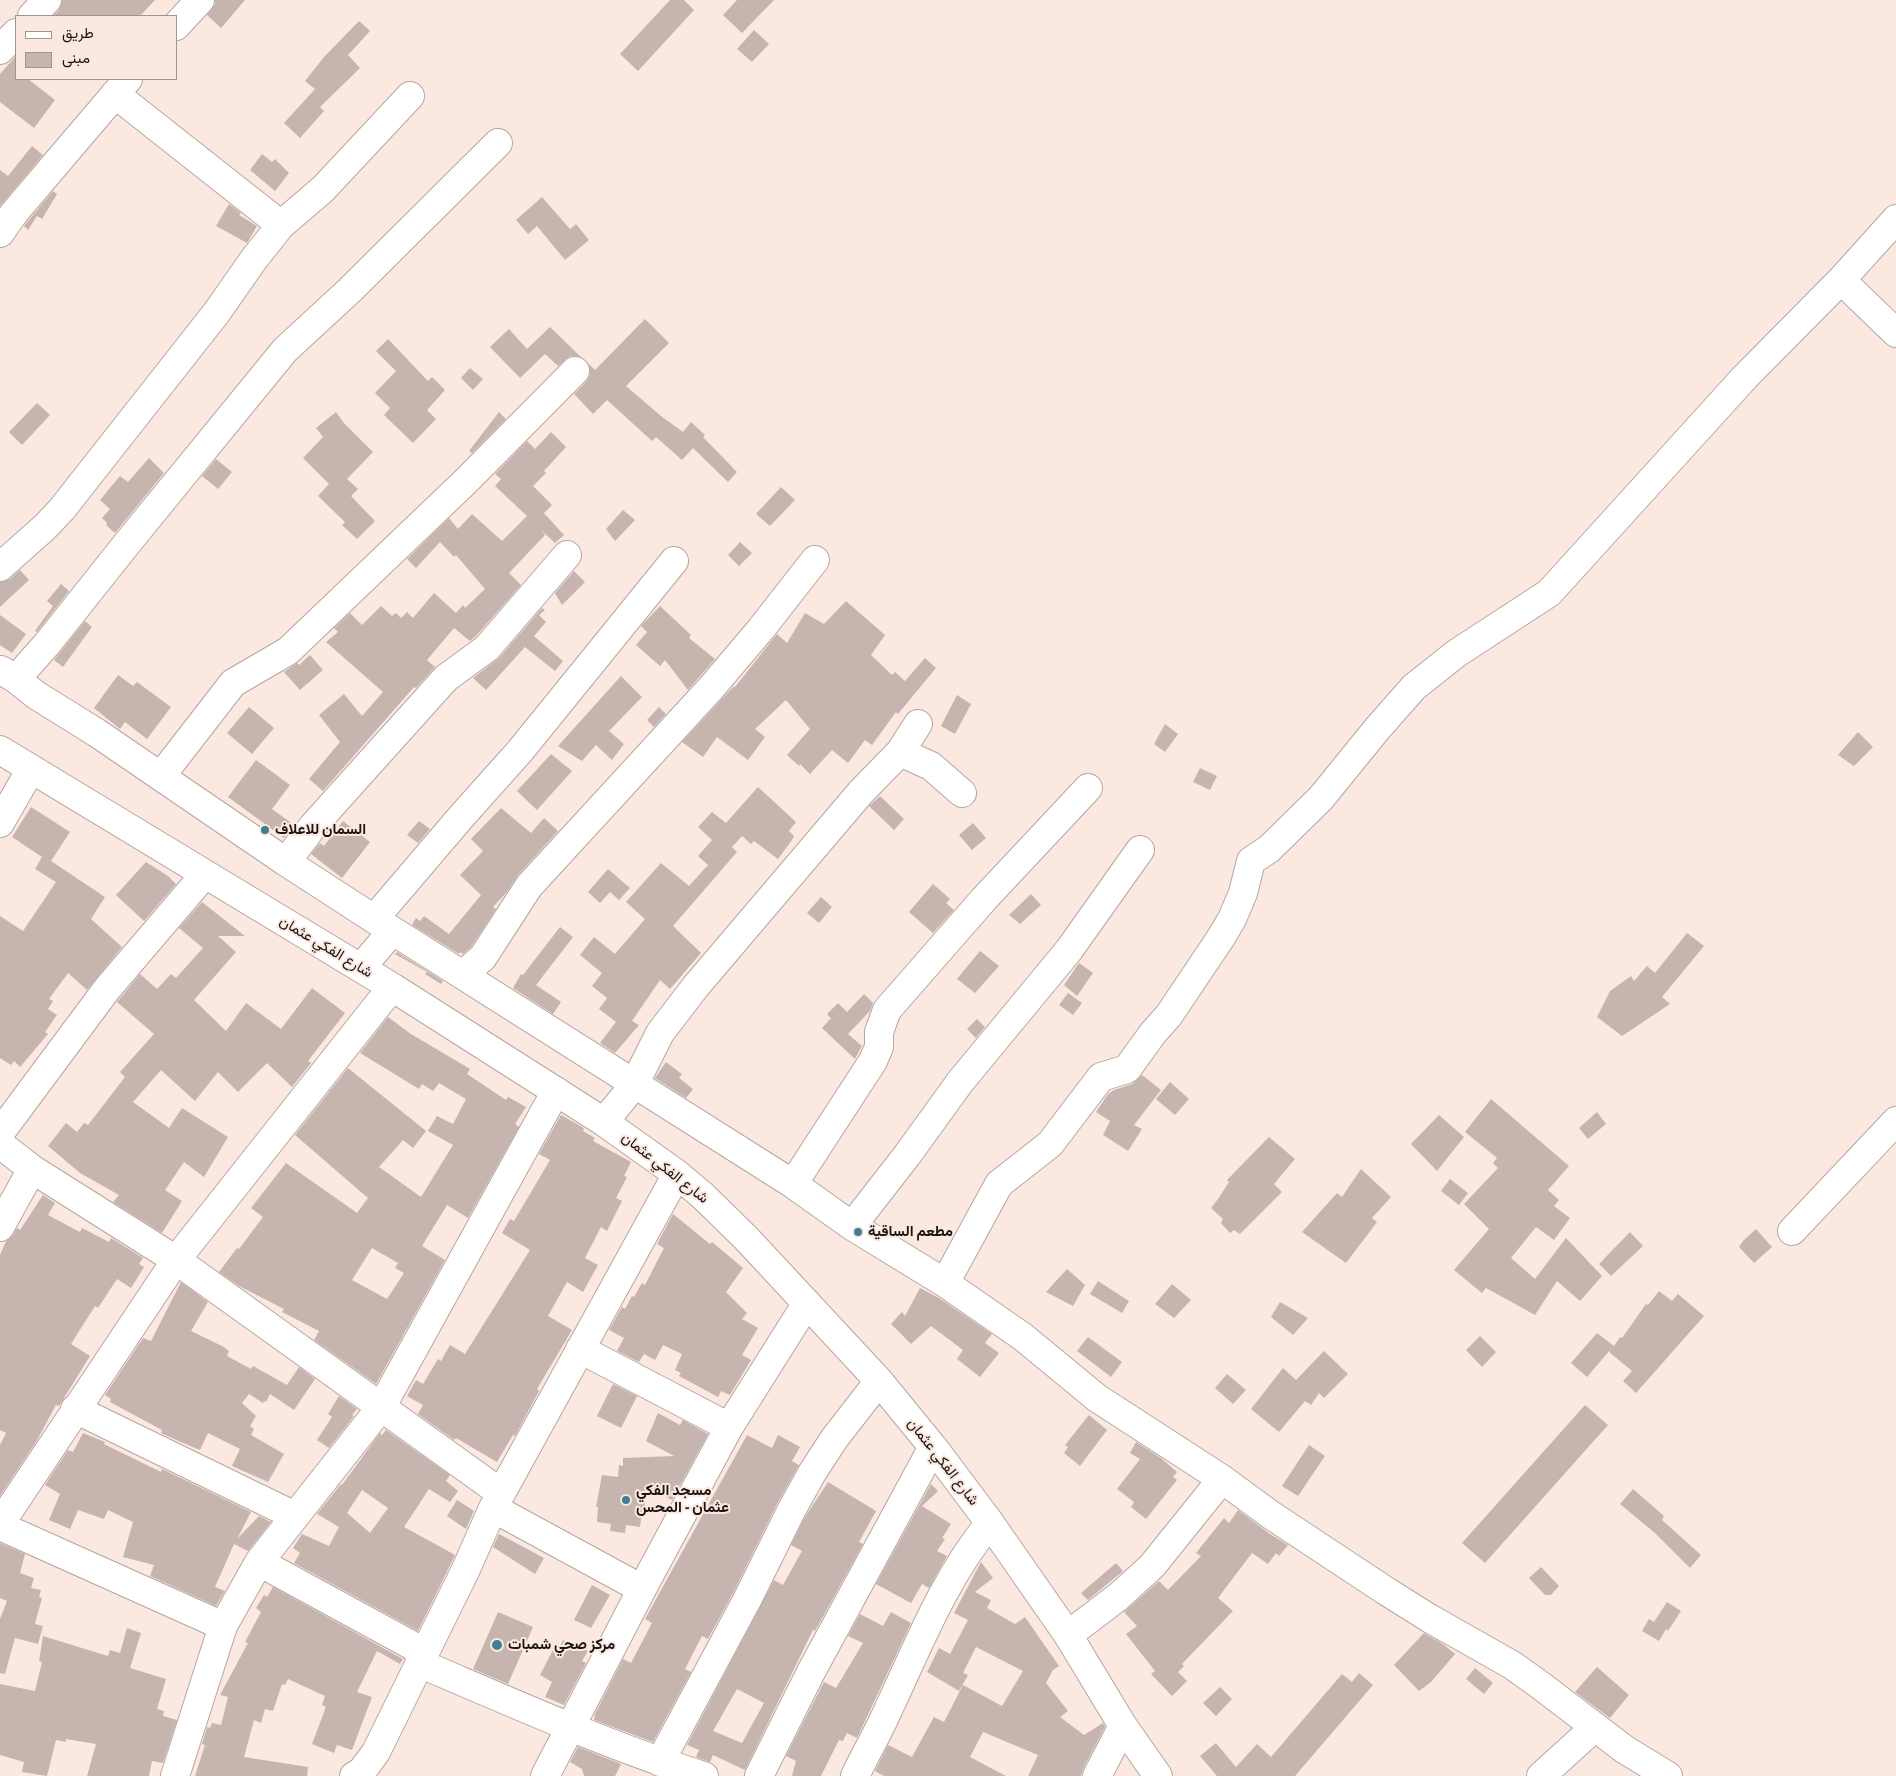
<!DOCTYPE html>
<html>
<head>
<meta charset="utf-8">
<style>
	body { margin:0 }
	#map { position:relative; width:1896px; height:1776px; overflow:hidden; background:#fbe8e1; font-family:"Zilla Slab",Vazirmatn,serif }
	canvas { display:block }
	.legend { position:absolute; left:15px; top:15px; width:162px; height:65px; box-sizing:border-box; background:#fbe8e1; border:1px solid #a1948f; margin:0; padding:6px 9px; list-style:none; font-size:15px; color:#1b1513 }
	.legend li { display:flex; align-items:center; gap:10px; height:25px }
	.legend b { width:25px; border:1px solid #a1948f }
</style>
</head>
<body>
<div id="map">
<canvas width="1896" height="1776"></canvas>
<ul class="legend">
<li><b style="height:6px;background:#fff"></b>طريق</li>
<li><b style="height:14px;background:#c6b4ae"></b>مبنى</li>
</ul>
</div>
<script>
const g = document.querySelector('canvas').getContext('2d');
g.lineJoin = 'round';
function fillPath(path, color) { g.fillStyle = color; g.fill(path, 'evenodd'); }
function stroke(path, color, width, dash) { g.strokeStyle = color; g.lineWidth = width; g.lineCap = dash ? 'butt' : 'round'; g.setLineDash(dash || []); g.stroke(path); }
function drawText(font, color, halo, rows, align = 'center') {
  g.font = font + ' "Zilla Slab",Vazirmatn,serif'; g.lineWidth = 4; g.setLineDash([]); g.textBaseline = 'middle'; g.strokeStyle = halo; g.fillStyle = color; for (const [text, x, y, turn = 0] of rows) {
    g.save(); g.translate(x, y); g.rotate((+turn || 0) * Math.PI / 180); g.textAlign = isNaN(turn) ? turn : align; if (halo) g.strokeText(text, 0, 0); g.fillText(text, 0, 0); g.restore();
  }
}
fillPath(new Path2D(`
	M62 0H155L140 16H53L59 10Z
	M215 0H245L221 28 207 15 215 4Z
	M670 0H684L694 10 638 71 620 54Z
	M737 0H774L742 33 723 15Z
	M359 21 370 31 348 55 360 68 320 107 324 111 300 138 284 123 315 89 305 81 324 57Z
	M754 30 769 44 752 62 737 49Z
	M16 56V79H28L55 100 34 128 0 102V74Z
	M32 146 43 155 0 206V170L8 176Z
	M262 154 272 162 275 159 289 173 275 191 250 170Z
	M53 191 57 194 42 219 37 216 28 230 24 226Z
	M542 197 570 229 576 224 589 240 565 260 537 226 528 234 516 220Z
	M229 204 241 213 239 215 257 226 247 243 216 226Z
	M645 319 669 343 626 386 661 416 683 432 691 422 705 435 703 437 737 472 728 482 693 448 682 460 656 437 652 441 607 400 593 414 574 394 586 382 590 375 589 364 595 370Z
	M550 327 581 357 570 356 558 366 545 354 520 378 490 347 509 329 527 349Z
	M388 339 428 381 432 377 445 390 427 410 436 419 413 443 384 415 390 408 375 393 396 371 376 351Z
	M470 368 483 379 473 390 461 378Z
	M37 403 50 415 22 445 9 432Z
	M336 412 344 423 373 452 347 479 358 489 351 496 375 521 357 539 342 525 345 522 318 496 329 484 303 458 323 437 316 428Z
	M499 412 506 419 472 453 469 451Z
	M551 432 566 447 544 471 546 473 533 486 552 505 544 513 564 535 555 543 541 530 545 535 509 573 521 585 476 636 470 641 454 628 427 660 435 667 416 688 414 687 323 791 309 779 340 742 319 715 344 694 362 716 383 692 326 642 338 632 334 628 350 613 362 625 381 606 392 616 396 613 401 618 407 612 413 618 434 593 456 613 463 605 465 608 485 589 456 555 454 557 440 542 416 568 407 559 449 518 458 529 472 514 502 541 527 516 495 486 501 479 495 474 527 441 535 449Z
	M149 458 164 473 115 533 106 525 107 523 102 518 110 509 100 500 120 476 128 482Z
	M216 459 232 472 218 489 202 476Z
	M781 487 795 500 770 526 756 514Z
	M623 510 635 520 615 541 606 529Z
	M740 542 752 553 739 566 728 555Z
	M20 570 29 580 0 607V582L10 579Z
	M574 571 585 582 562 605 555 593Z
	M61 584 69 591 37 632 35 631 53 606 47 601Z
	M846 601 885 635 871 655 892 675 895 672 905 681 925 658 936 668 898 714 896 712 872 745 865 740 848 763 832 750 810 774 800 764 799 766 787 755 810 729 786 700 755 729 765 737 748 760 717 737 703 757 682 742 734 686 735 687 777 634 787 643 805 613 824 624Z
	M660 606 691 635 689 638 715 659 688 690 665 660 660 666 636 645 647 632 641 626Z
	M542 608 545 610 539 615 546 622 534 636 563 661 555 671 525 647 486 690 473 678 499 658Z
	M0 615 26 634 12 653 0 645Z
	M85 621 92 627 63 667 54 660Z
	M310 655 323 670 300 690 284 672 297 663 299 665Z
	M118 675 133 686 137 682 171 707 147 739 125 722 120 729 94 708Z
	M621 676 642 697 609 731 624 744 612 760 596 745 582 761 558 746Z
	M957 695 971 704 955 734 941 726Z
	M249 707 274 728 252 754 227 733Z
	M659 707 666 714 654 727 647 720Z
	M1165 724 1178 734 1165 752 1154 744Z
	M1858 732 1873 747 1854 766 1838 755Z
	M551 754 572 771 537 810 517 791Z
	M256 760 290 785 272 809 294 825 284 838 228 797Z
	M1200 768 1217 776 1210 790 1193 782Z
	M758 787 796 822 789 831 794 836 792 840 778 859 754 841 751 844 742 836 732 847 737 852 673 926 701 953 670 989 660 980 632 1021 639 1025 615 1053 600 1043 616 1022 599 1009 607 998 592 986 602 973 580 955 594 937 615 954 645 919 626 902 661 863 689 886 708 865 698 856 712 840 698 827 712 812 726 823Z
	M880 796 904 819 894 830 869 806Z
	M31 807 70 832 51 861 105 897 91 919 122 947 87 990 68 973 49 999 53 1001 48 1009 57 1015 45 1032 48 1034 20 1067 14 1061 11 1065 0 1058V916L23 931 56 882 35 869 42 857 12 837Z
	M501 808 531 833 544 818 558 831 518 875 506 893 493 907 496 909 471 947 463 954 460 952 459 954 412 925 416 918 420 921 424 916 449 934 481 895 460 875 483 851 471 839Z
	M343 821 370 842 342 878 311 854 320 843 324 846Z
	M419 821 430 829 418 843 407 835Z
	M973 823 986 838 972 850 959 835Z
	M146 862 168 876 176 884 144 921 116 895Z
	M608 869 630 888 619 900 610 892 600 903 588 892Z
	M933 884 950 899 946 903 954 910 933 933 909 912Z
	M1031 894 1041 905 1020 924 1009 915Z
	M821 897 832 907 819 923 807 913Z
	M202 902 245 936H218L236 952 194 1000 226 1031 246 1003 281 1029 312 988 345 1013 308 1061 311 1063 292 1087 267 1063 238 1092 218 1072 195 1101 161 1070 133 1102 169 1128 182 1108 228 1137 204 1177 184 1162 165 1190 182 1201 162 1233 113 1202 119 1195 80 1173 48 1146 66 1123 77 1132 84 1123 88 1125 125 1077 120 1072 154 1034 117 1002 140 974 157 989 171 974 176 978 203 948 179 928Z
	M560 927 573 937 536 985 561 1002 553 1014 513 988 521 974 523 975Z
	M1687 933 1704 946 1662 997 1670 1004 1622 1036 1597 1017 1610 991 1631 976 1634 981 1647 966 1655 973Z
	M980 951 999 966 975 993 957 979Z
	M397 952 443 981 441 984 425 974 427 972 395 954Z
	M1079 963 1093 973 1077 996 1064 985Z
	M1068 993 1082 1003 1073 1015 1059 1005Z
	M864 994 873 1003 870 1011 848 1034 862 1046 855 1059 822 1028 831 1018 833 1021 827 1014 838 1003 847 1012Z
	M388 1017 411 1034 470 1069 467 1074 506 1100 508 1097 526 1107 515 1124 519 1127 468 1218 447 1205 422 1246 445 1260 376 1384 314 1340 319 1331 282 1312 284 1309 239 1286 219 1272 237 1248 239 1249 263 1217 251 1208 286 1163 357 1213 368 1198 295 1135 348 1068 426 1131 413 1148 403 1140 379 1167 421 1197 453 1145 428 1131 437 1116 453 1124 466 1099 439 1083 433 1091 422 1084 419 1089 360 1053ZM372 1248 398 1263 395 1268 404 1273 387 1299 352 1280Z
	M977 1019 985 1027 976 1038 967 1029Z
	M666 1062 682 1074 679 1078 693 1089 686 1098 655 1078Z
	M1142 1075 1161 1090 1134 1125 1142 1129 1128 1151 1103 1135 1110 1121 1096 1112 1108 1094 1114 1090 1132 1084Z
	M1170 1082 1189 1099 1175 1115 1156 1099Z
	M1491 1099 1569 1166 1548 1190 1559 1200 1554 1206 1570 1218 1554 1240 1536 1227 1511 1258 1535 1279 1566 1238 1602 1276 1580 1301 1557 1281 1535 1315 1486 1288 1482 1293 1454 1270 1489 1229 1464 1204 1498 1168 1493 1163 1497 1158 1465 1132Z
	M1597 1112 1606 1124 1588 1139 1579 1128Z
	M561 1115 584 1128 583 1131 595 1138 593 1141 631 1162 624 1176 627 1177 616 1198 622 1201 607 1231 601 1227 585 1258 598 1265 583 1292 567 1282 548 1316 572 1330 537 1389 539 1391 515 1436 513 1435 497 1462 456 1438 454 1440 418 1414 423 1405 407 1396 416 1380 423 1384 438 1359 441 1361 450 1345 465 1354 530 1250 502 1233 510 1219 514 1221 550 1160 539 1154Z
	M1439 1115 1464 1137 1437 1171 1411 1144Z
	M1269 1137 1295 1159 1274 1184 1282 1192 1240 1234 1234 1230 1230 1233 1221 1223 1223 1219 1211 1208 1218 1199 1229 1182 1227 1180Z
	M1361 1169 1391 1197 1372 1218 1377 1222 1346 1263 1302 1232 1337 1193 1342 1197Z
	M1450 1179 1468 1193 1459 1205 1441 1191Z
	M43 1195 55 1203 48 1215 80 1232 82 1228 109 1242 111 1238 143 1258 139 1264 144 1267 131 1288 117 1279 98 1308 95 1306 71 1344 90 1356 59 1406 56 1405 36 1442 0 1496V1445L6 1433 0 1430V1255L6 1241 13 1235 17 1228 20 1230Z
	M673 1214 710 1244 712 1242 743 1268 726 1292 747 1313 742 1319 758 1328 742 1355 751 1360 730 1395 721 1391 718 1397 679 1376 681 1373 675 1370 682 1354 663 1345 655 1360 644 1354 639 1362 617 1351 624 1338 609 1330 622 1307 625 1309 632 1296 634 1297 642 1283 645 1285 664 1248 657 1244Z
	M1756 1229 1772 1247 1754 1263 1739 1247 1743 1241Z
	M1630 1232 1643 1246 1611 1276 1599 1264Z
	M1067 1269 1085 1285 1073 1306 1046 1292Z
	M1098 1281 1129 1301 1122 1313 1090 1294Z
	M181 1282 208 1302 191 1331 224 1347 229 1351 227 1356 251 1369 253 1366 287 1385 299 1367 315 1379 294 1410 270 1394 266 1402 264 1401 263 1403 249 1394 242 1403 256 1416 250 1426 254 1429 251 1435 284 1454 268 1482 232 1466 240 1449 208 1433 200 1450 183 1443 161 1433 162 1430 110 1402 111 1399 105 1395 143 1338 151 1341Z
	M1172 1284 1191 1300 1174 1318 1155 1304Z
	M920 1288 939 1298 992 1334 985 1343 999 1353 980 1377 957 1359 963 1350 931 1326 911 1344 891 1324 902 1312 905 1316Z
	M1659 1291 1672 1301 1678 1294 1704 1316 1636 1393 1623 1381 1632 1371 1609 1352 1611 1349 1587 1377 1571 1363 1597 1333 1614 1346 1620 1337 1622 1338 1646 1304 1648 1305Z
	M1280 1302 1308 1318 1293 1335 1271 1317Z
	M1480 1336 1496 1352 1482 1367 1466 1350Z
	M1088 1337 1122 1362 1111 1377 1077 1351Z
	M1324 1351 1348 1374 1324 1398 1319 1393 1311 1405 1305 1401 1279 1432 1251 1409 1283 1368 1296 1380Z
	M1227 1374 1246 1390 1233 1404 1215 1388Z
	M613 1384 637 1396 621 1428 597 1416Z
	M339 1396 357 1409 352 1415 354 1416 329 1448 317 1440 332 1417 328 1414Z
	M1585 1405 1608 1425 1485 1563 1462 1543Z
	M658 1413 680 1425 683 1420 708 1434 672 1500 647 1487 644 1512H642L640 1527 626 1525 625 1533 610 1531 611 1524 597 1522 598 1507H596L602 1475 618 1477 619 1465 623 1466V1458L674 1456 646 1441Z
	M1089 1415 1107 1430 1080 1466 1064 1453 1068 1447 1065 1445Z
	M386 1430 450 1475 446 1481 458 1491 450 1502 429 1489 404 1527 455 1555 418 1631 294 1563 300 1553 293 1548 302 1534 329 1546 339 1527 317 1514 341 1484 342 1485 380 1433 382 1435ZM362 1490 388 1508 370 1533 347 1513Z
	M83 1433 105 1442 104 1444 161 1472 162 1469 251 1512 237 1539 259 1516 271 1522 248 1551 234 1544 215 1587 225 1591 216 1606 150 1576 154 1565 123 1557 133 1522 108 1510 104 1519 78 1510 70 1529 49 1520 60 1494 45 1485 68 1450 73 1452Z
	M747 1435 772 1448 778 1435 800 1447 792 1461 799 1465 778 1502 733 1593 708 1639 702 1636 685 1669 691 1672 653 1742 594 1720 595 1714 623 1659 631 1663 652 1623 645 1619Z
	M1136 1442 1161 1458 1177 1472 1173 1477 1177 1480 1146 1519 1131 1507 1134 1502 1117 1489 1140 1459 1130 1453Z
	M1309 1445 1325 1456 1298 1496 1282 1486Z
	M828 1482 876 1511 859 1542 863 1544 815 1631 813 1630 745 1770 713 1755 710 1762 696 1757 699 1750 687 1745 774 1580 783 1585 802 1551 791 1545 805 1517ZM737 1689 764 1703 742 1743 713 1731Z
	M931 1484 938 1491 922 1506 951 1524 942 1538 945 1539 937 1551 947 1556 929 1588 922 1584 911 1603 876 1584Z
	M1633 1489 1664 1516 1662 1520 1701 1555 1690 1568 1655 1533 1620 1504Z
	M457 1500 474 1511 466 1529 447 1516Z
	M1238 1510 1270 1534 1288 1545 1279 1556 1276 1553 1268 1564 1252 1553 1218 1598 1233 1611 1182 1664 1184 1666 1178 1672 1187 1681 1172 1696 1151 1674 1155 1671 1126 1634 1137 1626 1124 1612 1159 1581 1168 1590 1201 1556 1196 1553 1224 1518 1229 1523Z
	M499 1534 544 1558 535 1574 493 1547Z
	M0 1543 25 1554 20 1573 34 1578 31 1588 41 1590 39 1597 42 1598 35 1624 43 1626 38 1644 15 1638 5 1674 0 1673V1619L7 1601 0 1598Z
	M981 1562 993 1578 975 1592 991 1600 987 1608 1015 1624 1025 1617 1059 1666 1053 1670 1046 1683 1068 1711 1060 1717 1084 1735 1103 1723 1105 1727 1083 1769 1081 1776H1028L1038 1755 983 1732 970 1757 1006 1776H884L875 1771 888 1745 912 1757 934 1717 944 1722 963 1685 1002 1706 1023 1671 976 1647 963 1673 968 1675 959 1691 927 1672 939 1648 950 1654 968 1620 954 1613Z
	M1116 1563 1123 1571 1088 1600 1081 1593Z
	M1541 1567 1559 1586 1551 1595H1545L1529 1578Z
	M592 1585 610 1595 591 1628 574 1620Z
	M273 1587 403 1659 400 1664 377 1651 357 1692 372 1697 352 1750 337 1745 334 1753 312 1744 326 1707 322 1705 325 1696 288 1679 285 1685 282 1684 273 1711 265 1709 261 1723 254 1720 244 1757 308 1767 307 1776H195L205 1745 202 1744 207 1727 210 1728 212 1723 221 1725 228 1697 220 1695 248 1643 245 1642 261 1612 256 1608 264 1595 267 1597Z
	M1667 1602 1681 1611 1668 1631 1666 1629 1659 1641 1642 1631 1649 1619 1654 1622Z
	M498 1612 533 1627 508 1684 473 1669Z
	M891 1612 911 1623 857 1738 847 1733 843 1741 839 1740 821 1776H792L796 1761 786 1756 824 1682 836 1688 863 1643 848 1636 860 1614 883 1626Z
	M127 1628 141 1633 130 1668 166 1679 157 1709 164 1711 163 1716 177 1720 163 1763 152 1761 149 1776H87L96 1744 66 1739V1742L56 1740 47 1776 22 1772 24 1762 0 1755V1684L35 1691 42 1662 39 1661 43 1636 108 1656 110 1650 120 1653Z
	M1424 1633 1443 1644 1455 1654 1431 1682 1419 1691 1394 1665Z
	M563 1640 588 1651 582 1661 586 1663 564 1705 545 1697 552 1682 540 1675 555 1646 559 1648Z
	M1597 1667 1629 1695 1610 1718 1575 1692Z
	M1475 1668 1493 1683 1484 1694 1466 1679Z
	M1359 1673 1373 1685 1295 1776H1217L1200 1756 1216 1743 1236 1767 1257 1744 1271 1757 1342 1674 1352 1682Z
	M1220 1687 1232 1699 1216 1716 1203 1703Z
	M578 1747 621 1764 615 1776H584L582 1769 570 1762Z`), '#c6b4ae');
const minor = new Path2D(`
	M32 16 47 0
	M176 26 200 0
	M0 50 16 33
	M115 94 281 225
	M1896 219 1841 280 1896 333
	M0 233 14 213 128 79
	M0 567 45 527 62 509 217 312 254 259 281 225 323 189 410 96
	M1 670 16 679 47 644 129 541 285 350 350 290 498 143
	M16 679 36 695 97 733 286 862 374 919 793 1184 852 1226 945 1283 1023 1337 1097 1398 1222 1479 1271 1515 1386 1591 1429 1618 1512 1665 1540 1685 1624 1749 1668 1776
	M0 750 392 987 604 1122 677 1174 703 1196 746 1238 879 1381 933 1447 990 1523 1068 1635 1123 1726 1158 1776
	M900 752 931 766 962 793
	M161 776 233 683 288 651 466 481 575 371
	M0 823 31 769
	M286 862 313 826 446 678 487 648 567 555
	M374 919 461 817 520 751 674 561
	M361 968 392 931
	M463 975 483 957 529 886 711 688 761 629 815 560
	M604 1122 634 1085 660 1033 696 986 861 792 900 752 918 724
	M0 1133 107 989 205 874
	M0 1144 32 1169 176 1260 501 1493
	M793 1184 873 1061 879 1047V1032L887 1010 984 899 1088 788
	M852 1226 908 1154 960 1082 1069 950 1140 850
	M0 1227 32 1169
	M1792 1231 1896 1121
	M945 1283 999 1184 1050 1144 1101 1077 1127 1069 1153 1033 1169 1015 1220 939 1232 919 1243 893 1251 861 1269 849 1321 798 1377 729 1414 687 1457 653 1549 593 1745 377 1841 280
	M580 1349 729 1427
	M75 1409 295 1516
	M493 1508 642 1589
	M0 1524 176 1260 392 987
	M0 1526 223 1626
	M259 1562 424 1652
	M1068 1635 1118 1597 1152 1566 1222 1479
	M419 1663C513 1703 606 1745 704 1776
	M660 1762 747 1600 792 1509 812 1473 834 1439 879 1381
	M175 1776 223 1626 259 1562 382 1406 556 1091
	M354 1776 362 1771 376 1752 466 1569 493 1508 677 1174
	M545 1776 642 1589 729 1427 807 1303
	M759 1776 812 1670 933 1447
	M855 1776C866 1753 879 1731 889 1708 919 1644 945 1577 990 1523
	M1097 1776 1123 1726
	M1541 1776 1595 1727`);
stroke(minor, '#b7a69f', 30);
stroke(minor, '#fff', 28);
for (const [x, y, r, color] of [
	[265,830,5,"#3f7e93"],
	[858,1232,5,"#3f7e93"],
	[626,1500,5,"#3f7e93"],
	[497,1645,6,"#3f7e93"]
]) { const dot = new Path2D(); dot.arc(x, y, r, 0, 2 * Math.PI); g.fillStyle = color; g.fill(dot); stroke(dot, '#fbe8e1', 2); }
drawText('bold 15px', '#1b1513', '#fbe8e1', [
	["السمان للاعلاف",275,830],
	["مطعم الساقية",868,1232],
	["مسجد الفكي",636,1491],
	["عثمان - المحس",636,1508],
	["مركز صحي شمبات",508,1645]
], 'left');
drawText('15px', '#1b1513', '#fbe8e1', [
	["شارع الفكي عثمان",326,947,31],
	["شارع الفكي عثمان",665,1168,38],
	["شارع الفكي عثمان",943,1462,52]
]);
</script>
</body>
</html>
